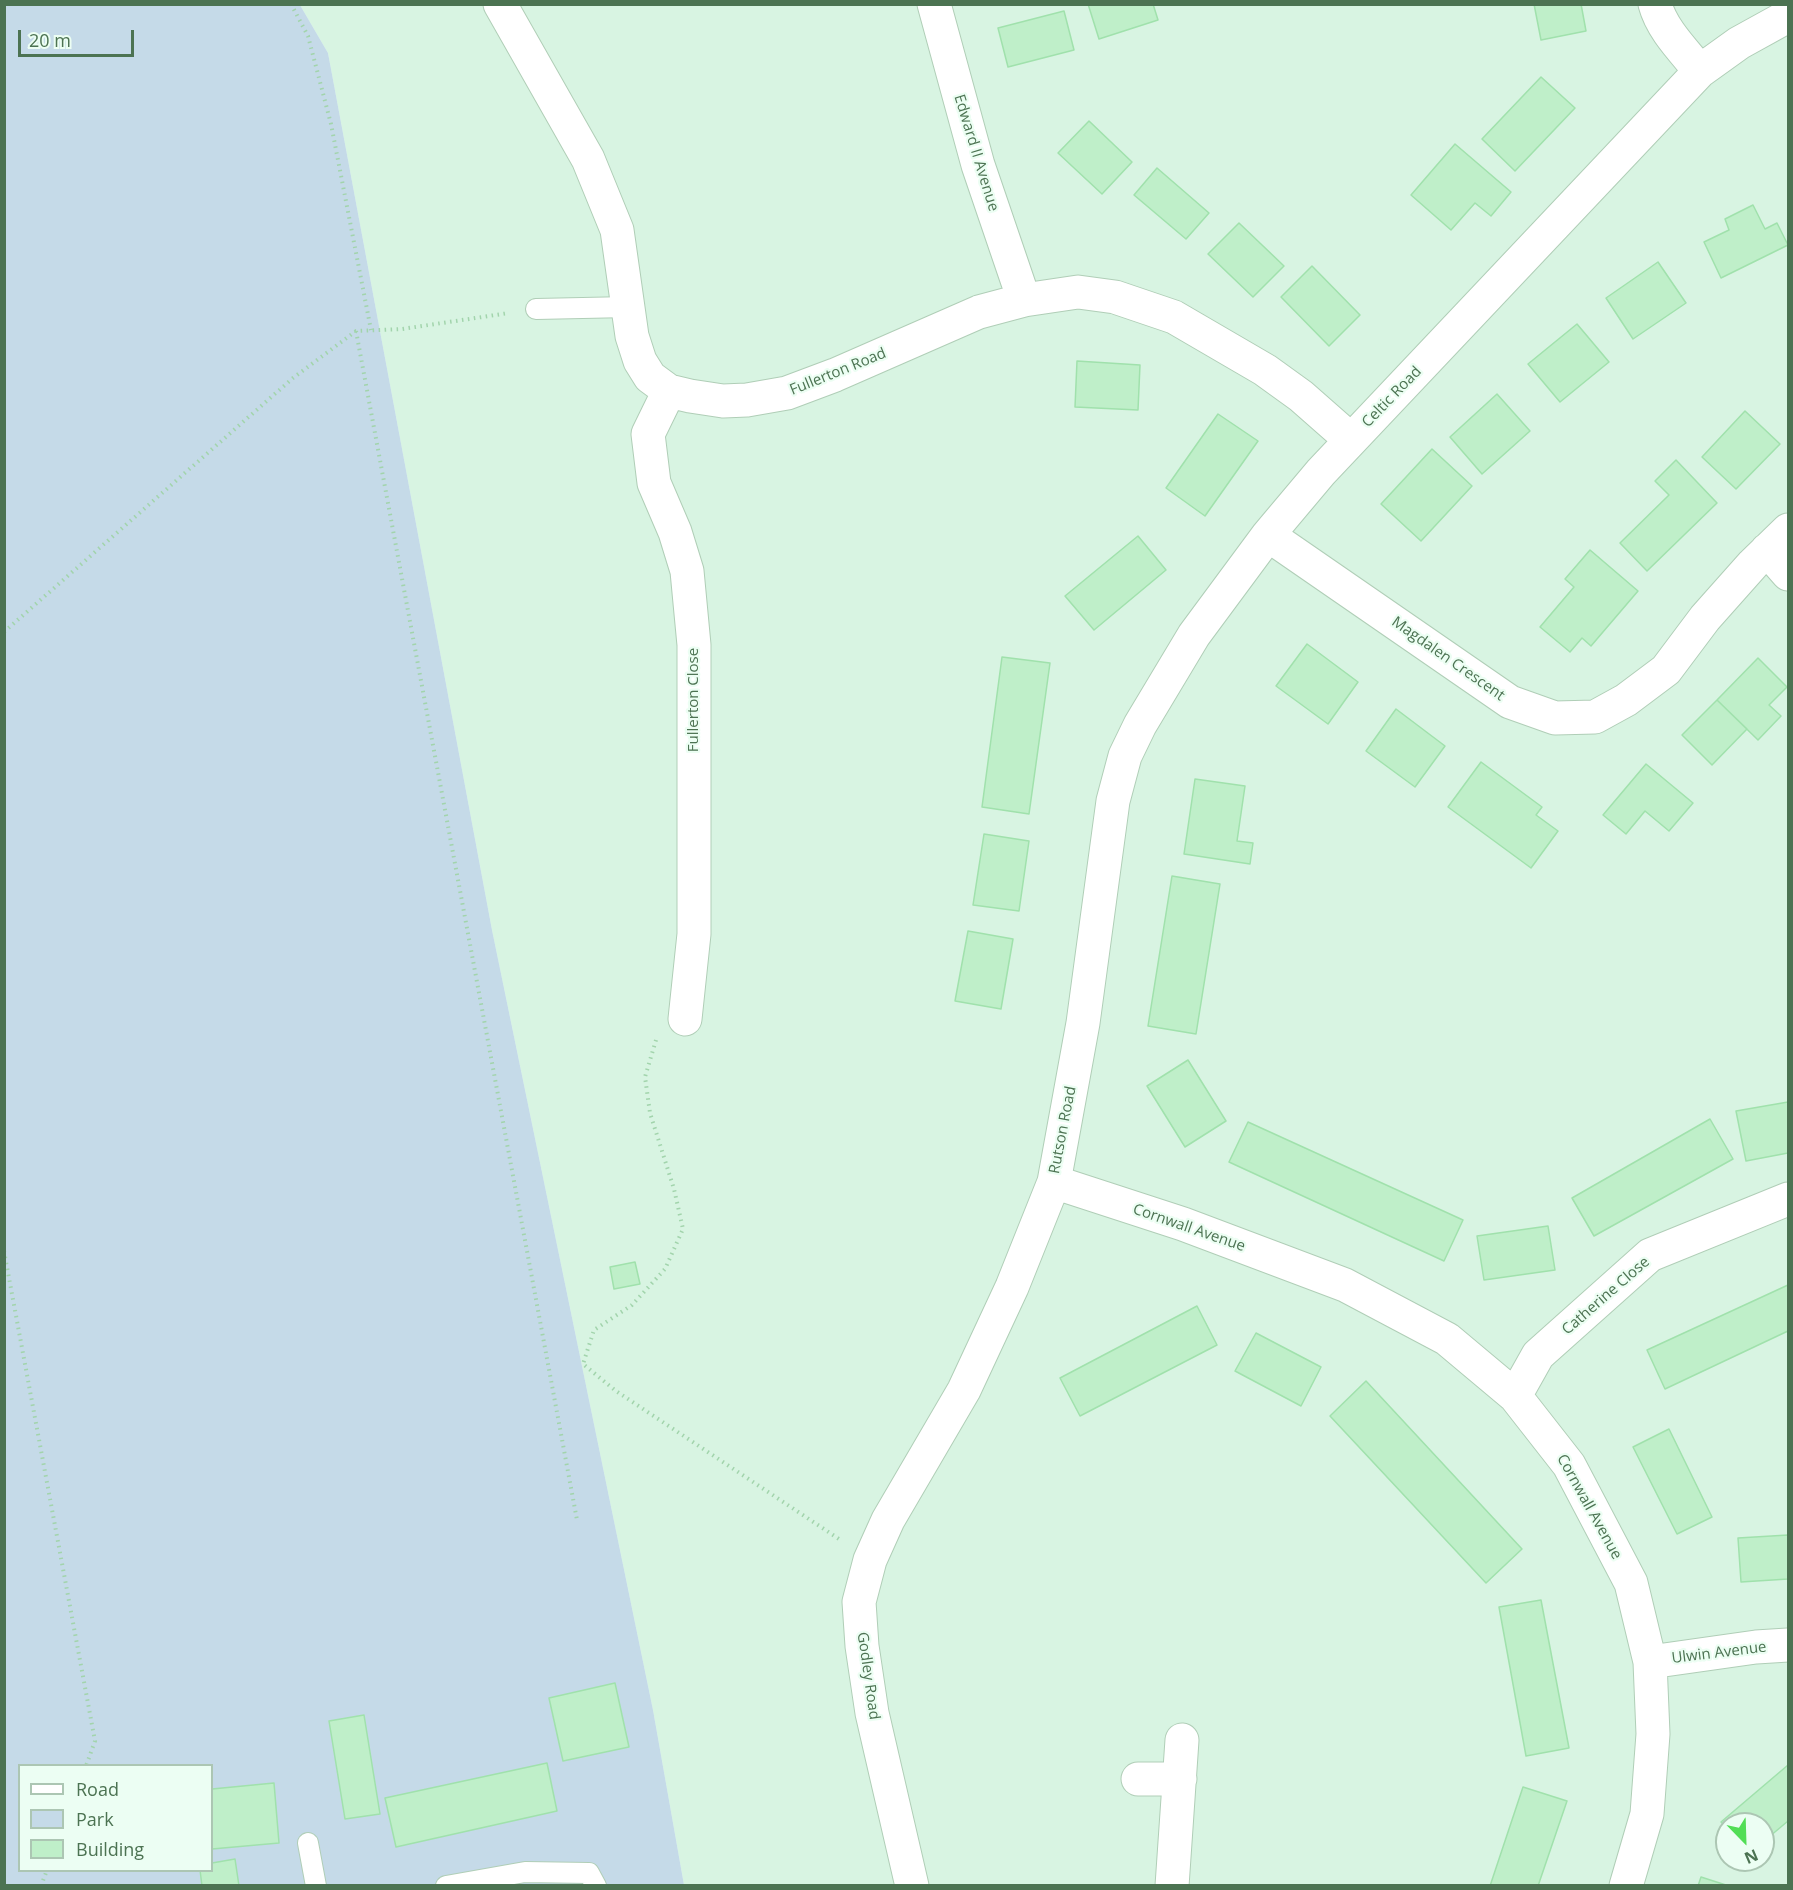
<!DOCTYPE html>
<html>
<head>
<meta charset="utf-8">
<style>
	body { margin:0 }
	#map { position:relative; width:1793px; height:1890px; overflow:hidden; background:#e6fbef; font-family:"Open Sans",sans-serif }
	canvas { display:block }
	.frame { position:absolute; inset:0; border:6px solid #4c7352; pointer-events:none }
	.legend { position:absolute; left:18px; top:1764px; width:195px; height:108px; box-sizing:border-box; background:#ecfef3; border:2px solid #acc6b3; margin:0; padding:8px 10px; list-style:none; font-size:18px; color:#4c7352 }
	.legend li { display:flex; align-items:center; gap:12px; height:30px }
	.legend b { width:30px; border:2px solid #acc6b3 }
	.north { position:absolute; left:1715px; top:1812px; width:60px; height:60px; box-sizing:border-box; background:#ecfef3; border:2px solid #acc6b3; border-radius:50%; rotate:157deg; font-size:16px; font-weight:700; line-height:24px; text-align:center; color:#4c7352 }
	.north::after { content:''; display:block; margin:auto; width:21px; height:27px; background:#52de56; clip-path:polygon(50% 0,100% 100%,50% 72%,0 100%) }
	.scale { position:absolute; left:18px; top:30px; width:116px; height:27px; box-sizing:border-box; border:3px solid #4c7352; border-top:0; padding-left:8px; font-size:18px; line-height:21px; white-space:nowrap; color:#4c7352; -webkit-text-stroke:4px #ecfef3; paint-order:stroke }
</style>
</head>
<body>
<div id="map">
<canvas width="1793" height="1890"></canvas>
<div class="frame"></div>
<ul class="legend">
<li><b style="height:8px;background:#fff"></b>Road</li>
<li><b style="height:16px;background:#c5dae8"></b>Park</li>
<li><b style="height:16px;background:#bfefc9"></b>Building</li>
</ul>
<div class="north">N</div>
<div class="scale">20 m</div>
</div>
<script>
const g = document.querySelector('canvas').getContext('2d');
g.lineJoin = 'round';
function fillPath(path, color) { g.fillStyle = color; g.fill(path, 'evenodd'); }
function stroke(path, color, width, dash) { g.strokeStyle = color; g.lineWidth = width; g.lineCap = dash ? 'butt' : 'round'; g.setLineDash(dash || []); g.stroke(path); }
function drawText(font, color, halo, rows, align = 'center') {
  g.font = font + ' "Open Sans",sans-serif'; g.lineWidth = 4.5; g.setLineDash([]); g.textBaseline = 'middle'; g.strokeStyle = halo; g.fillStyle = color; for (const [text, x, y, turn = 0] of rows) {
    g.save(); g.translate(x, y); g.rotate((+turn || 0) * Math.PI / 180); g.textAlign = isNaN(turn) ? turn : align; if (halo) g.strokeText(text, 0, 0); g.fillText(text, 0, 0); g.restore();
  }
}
fillPath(new Path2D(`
	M300 5H1788V1885H684L653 1710 492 930 328 53ZM1727 1824H1763V1860H1727Z`), '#d8f4e2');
fillPath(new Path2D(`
	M5 5H300L328 53 492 930 653 1710 684 1885 5 1886ZM20 1766H212V1870H20Z`), '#c5dae8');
const building = new Path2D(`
	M1088 4H1153L1158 20 1099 39Z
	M1534 4H1581L1586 31 1541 40Z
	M1064 11 1074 50 1008 67 998 28Z
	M1541 77 1575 108 1515 171 1482 139Z
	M1089 121 1132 162 1102 194 1058 153Z
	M1455 144 1511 192 1491 216 1475 203 1451 230 1411 195Z
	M1157 168 1209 213 1186 239 1134 195Z
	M1753 205 1765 229 1777 223 1788 245 1721 278 1704 242 1729 230 1725 219Z
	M1239 223 1284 266 1253 297 1208 254Z
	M1658 262 1686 303 1633 339 1606 298Z
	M1312 266 1360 315 1329 346 1281 297Z
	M1577 324 1609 362 1560 402 1528 364Z
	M1077 361 1140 365 1138 410 1075 407Z
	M1497 394 1530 431 1482 474 1450 437Z
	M1745 411 1780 444 1736 489 1702 457Z
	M1218 414 1258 441 1205 516 1166 488Z
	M1432 449 1472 486 1421 541 1381 504Z
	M1676 460 1717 503 1647 571 1620 543 1669 495 1655 481Z
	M1138 536 1166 570 1094 630 1065 596Z
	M1590 550 1638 591 1591 646 1582 638 1570 652 1540 627 1574 587 1565 579Z
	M1307 644 1358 682 1328 724 1276 686Z
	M1002 657 1050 663 1029 814 982 807Z
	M1758 658 1787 687 1769 705 1781 716 1758 740 1717 700Z
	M1717 700 1747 729 1712 765 1682 735Z
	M1396 709 1445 746 1415 787 1366 751Z
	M1481 762 1542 807 1536 815 1558 831 1531 868 1448 807Z
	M1646 764 1693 803 1669 831 1645 811 1626 834 1603 815Z
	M1195 779 1245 786 1237 841 1253 843 1250 864 1184 854Z
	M984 834 1029 841 1019 911 973 905Z
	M1172 876 1220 884 1196 1034 1148 1026Z
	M968 931 1013 939 1001 1009 955 1001Z
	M1188 1060 1226 1121 1185 1147 1147 1086Z
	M1788 1102V1153L1746 1161 1736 1111Z
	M1710 1119 1733 1159 1594 1236 1572 1198Z
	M1248 1122 1463 1220 1444 1261 1229 1162Z
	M1548 1226 1555 1270 1484 1280 1477 1236Z
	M635 1262 640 1284 614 1289 610 1267Z
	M1788 1285V1331L1665 1389 1647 1350Z
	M1197 1306 1217 1345 1080 1416 1060 1378Z
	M1256 1333 1321 1367 1301 1406 1235 1371Z
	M1366 1381 1522 1549 1486 1583 1330 1416Z
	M1669 1429 1712 1517 1677 1534 1633 1447Z
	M1788 1535V1579L1741 1582 1738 1538Z
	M1541 1600 1569 1748 1526 1756 1499 1607Z
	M615 1683 629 1747 563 1761 549 1698Z
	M364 1715 380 1814 345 1819 329 1721Z
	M547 1763 557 1811 396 1847 385 1798Z
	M1788 1765V1821L1763 1842V1824H1727V1828L1721 1822Z
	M274 1783 279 1843 212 1849V1789Z
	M1523 1787 1567 1801 1538 1886H1490Z
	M235 1859 239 1886H202L200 1870H212V1863Z
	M1701 1877 1729 1886H1698Z`);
fillPath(building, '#bfefc9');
stroke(building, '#a0e1ac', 1.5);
const service = new Path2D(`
	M536 309 629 307
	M308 1843 316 1886
	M446 1886 525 1872 589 1873 596 1886`);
const minor = new Path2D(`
	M500 4 588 159 617 230 632 336 640 361 650 377 669 391 690 396 723 401 747 400 787 393 835 375 979 312 1024 300 1078 292 1115 297 1174 317 1265 370 1301 396 1351 440
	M934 4 978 165 1024 300
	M1655 4C1662 30 1684 51 1700 71
	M669 391 648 434 654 483 675 532 687 571 694 645V934L685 1019
	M1268 535 1510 702 1555 718 1595 717 1626 700 1666 670 1705 618 1753 564 1788 530
	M1767 550 1788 574
	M1054 1182 1183 1224 1345 1285 1447 1339 1515 1396 1569 1465 1631 1583 1650 1662 1653 1734 1647 1814 1626 1886
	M1515 1396 1538 1355 1650 1255 1788 1199
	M1650 1662 1756 1647 1788 1645
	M1138 1779H1180
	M912 1886 872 1713 862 1646 859 1602 870 1560 888 1520 964 1390 1012 1287 1054 1182 1083 1023 1113 801 1125 756 1140 725 1194 635 1268 535 1321 472 1700 71 1739 43 1788 16
	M1172 1886 1182 1740`);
stroke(service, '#b0ceb7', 22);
stroke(minor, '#b0ceb7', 35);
stroke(new Path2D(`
	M291 4 308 36 331 124 371 330
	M356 331 577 1520
	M4 632 293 378 356 331 402 329 509 313
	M656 1040 645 1077 650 1113 674 1189 683 1229 665 1269 632 1305 594 1330 583 1364 616 1391 839 1539
	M4 1251 95 1741 86 1766
	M41 1886 47 1870`), '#a2d4ac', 4, [1.5, 4.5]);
stroke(service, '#fff', 20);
stroke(minor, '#fff', 33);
drawText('15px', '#4c7352', '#ecfef3', [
	["Edward II Avenue",976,153,73],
	["Fullerton Road",838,372,-22],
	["Celtic Road",1392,397,-46],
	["Magdalen Crescent",1448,659,35],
	["Fullerton Close",694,700,-90],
	["Rutson Road",1063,1130,-79],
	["Cornwall Avenue",1189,1228,19],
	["Catherine Close",1606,1296,-41],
	["Cornwall Avenue",1589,1507,61],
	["Ulwin Avenue",1719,1653,-7],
	["Godley Road",868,1676,82]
]);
</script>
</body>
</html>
